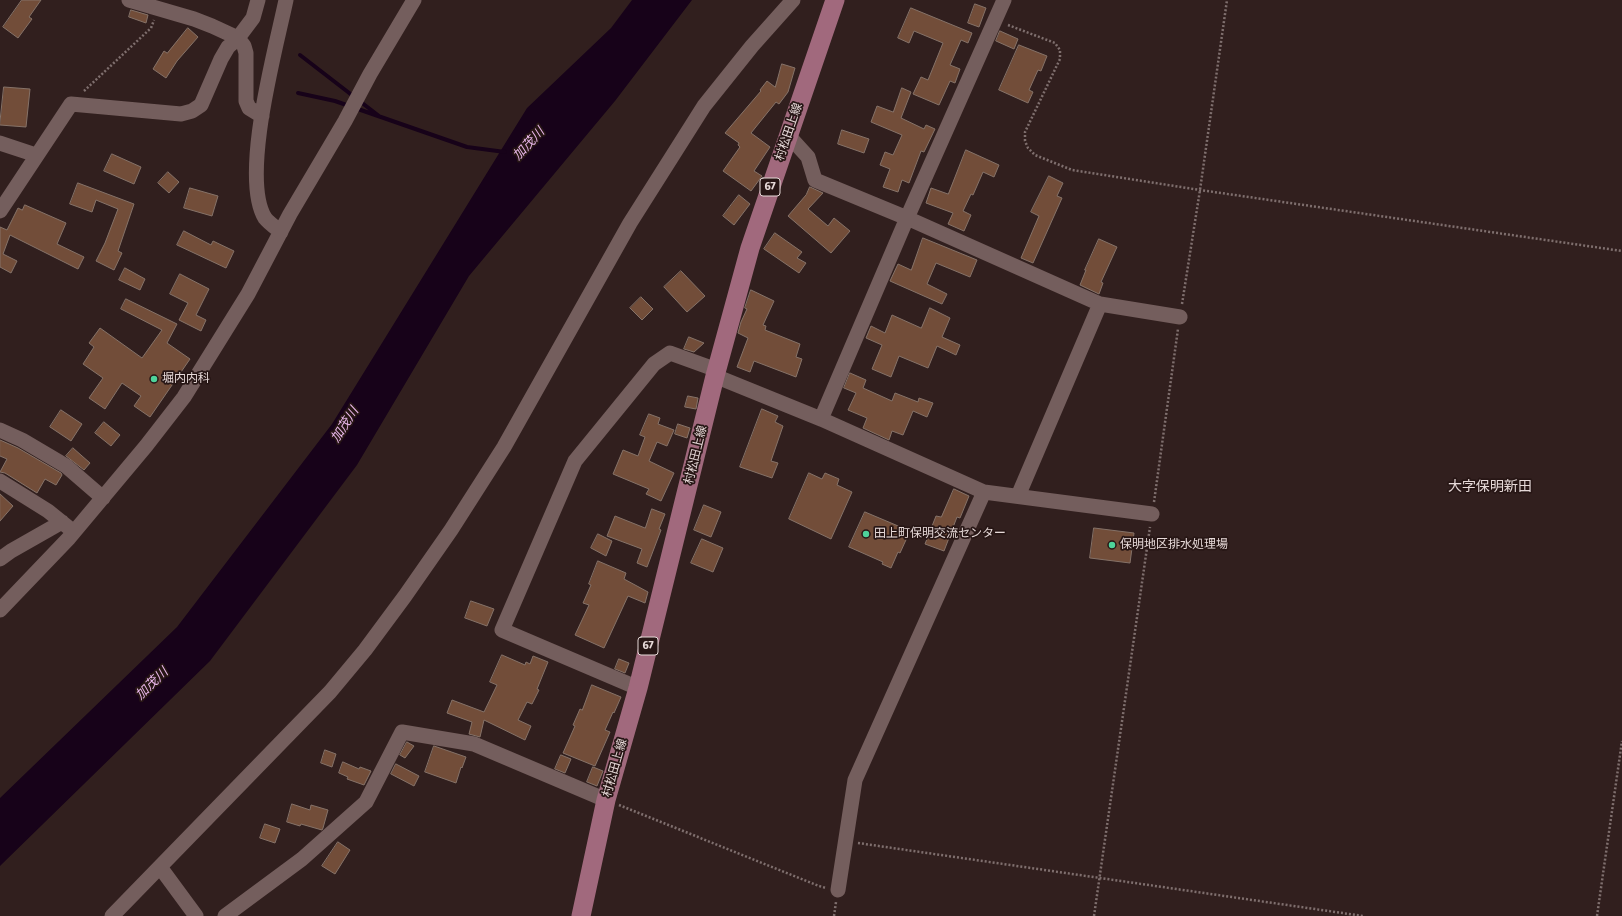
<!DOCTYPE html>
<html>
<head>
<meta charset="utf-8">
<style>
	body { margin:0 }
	canvas { display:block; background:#311f1e }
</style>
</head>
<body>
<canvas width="1622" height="916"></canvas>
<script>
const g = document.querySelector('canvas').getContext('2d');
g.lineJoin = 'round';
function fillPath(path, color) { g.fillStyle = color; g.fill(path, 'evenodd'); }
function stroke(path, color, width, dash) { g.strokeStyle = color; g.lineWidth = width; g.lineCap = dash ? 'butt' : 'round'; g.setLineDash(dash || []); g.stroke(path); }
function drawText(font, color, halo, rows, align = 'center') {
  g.font = font + ' "Fira Sans","Noto Sans JP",sans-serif'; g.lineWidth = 3.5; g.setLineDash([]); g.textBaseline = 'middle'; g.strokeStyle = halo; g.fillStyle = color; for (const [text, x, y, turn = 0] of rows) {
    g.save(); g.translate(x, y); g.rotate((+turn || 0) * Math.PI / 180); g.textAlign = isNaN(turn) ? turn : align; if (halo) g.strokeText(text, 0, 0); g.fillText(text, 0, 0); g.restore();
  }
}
fillPath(new Path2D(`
	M632 0H692L615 101 469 276 357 465 210 661 0 866V798L177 627 332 424 527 108 611 28Z`), '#170219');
stroke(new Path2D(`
	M300 55 379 116
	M298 93 335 101 467 147 505 152`), '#170219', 4);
const building = new Path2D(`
	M22 0H41L29 17 32 19 18 38 3 27Z
	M975 4 986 8 979 27 968 23Z
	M911 8 972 33 968 43 961 40 950 65 960 69 955 83 950 81 939 105 913 94 921 77 928 80 943 43 914 31 909 43 898 38Z
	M131 10 148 15 146 23 129 17Z
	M188 28 198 37 177 61 166 78 153 69 164 51 167 53Z
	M1000 31 1018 39 1014 49 996 41Z
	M1019 45 1047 56 1041 71 1038 70 1029 90 1033 92 1028 103 999 90Z
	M782 64 795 68 788 92 779 104 776 102 751 133 770 147 754 171 762 176 751 191 723 171 740 147 738 145 739 143 725 133 761 91 760 90 767 81 775 87Z
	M4 87 30 89 26 127 0 125Z
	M902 88 911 92 901 118 924 129 926 125 935 129 924 152 921 151 909 183 902 180 898 192 883 187 890 169 880 165 885 152 893 155 902 135 871 122 877 106 893 112Z
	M842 130 869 139 864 153 838 144Z
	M966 150 999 165 994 177 983 172 973 195 971 194 963 211 971 215 964 231 948 224 953 213 926 203 931 188 948 194Z
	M112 154 141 167 134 184 104 171Z
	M168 172 179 182 169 193 158 183Z
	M1049 176 1063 183 1057 196 1062 198 1033 263 1021 258 1039 216 1031 212Z
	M78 183 134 204 118 251 122 253 114 270 96 261 105 243 118 209 96 200 92 212 70 204Z
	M810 187 823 193 808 209 828 226 834 218 850 231 831 253 788 216 806 195Z
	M190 188 218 196 212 216 184 208Z
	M739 195 750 204 734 225 723 216Z
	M25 205 66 223 57 244 84 257 78 269 10 235 3 254 17 261 11 273 0 267V227L7 230 18 208 22 210Z
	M184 231 211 245 213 241 234 251 226 268 177 245Z
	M775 233 802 252 797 258 806 263 799 273 764 249Z
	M923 238 977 260 970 277 936 263 927 284 947 294 942 304 890 281 898 264 911 270Z
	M1099 239 1117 247 1101 282 1103 283 1099 294 1080 285 1086 270H1085Z
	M125 268 145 279 140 290 119 280Z
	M681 271 705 296 687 312 664 287Z
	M180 274 209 289 196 315 206 320 201 331 179 320 188 303 170 294Z
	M751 290 774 301 763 325 766 326 765 330 800 344 796 357 802 359 796 377 754 361 750 372 737 367 748 338 738 333 741 322 747 309 745 308Z
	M641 297 653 309 642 320 630 308Z
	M126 299 177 324 167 343 190 359 150 417 134 406 141 396 122 383 105 409 89 398 103 378 83 364 94 347 89 343 100 328 142 358 162 330 121 309Z
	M930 308 950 318 942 337 960 345 956 355 937 346 928 368 899 356 891 377 872 369 882 345 866 338 871 326 885 333 892 315 921 328Z
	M689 337 704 343 694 352 684 349Z
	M850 373 866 380 863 388 892 401 895 393 918 402 919 398 933 403 927 417 913 411 903 435 892 431 889 440 863 428 867 418 848 410 856 393 844 388Z
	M688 396 698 398 696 409 685 407Z
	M762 409 778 416 775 422 783 426 771 461 778 463 772 478 740 467Z
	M61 410 82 424 71 441 50 427Z
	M649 414 660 418 658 424 674 430 667 446 657 442 649 461 674 473 661 501 646 494 649 489 613 474 623 450 638 456 645 437 640 435Z
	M104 422 120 435 111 446 95 433Z
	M678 424 690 428 687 438 675 434Z
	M0 440 18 448 61 473 62 475 56 485 45 479 37 493 5 473 0 472 7 459 0 456Z
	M73 448 90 463 84 470 66 456Z
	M809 473 822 479 825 473 839 479 837 485 852 492 831 539 789 519Z
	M954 489 969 496 960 518 957 517 944 551 925 544 936 516 941 517Z
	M0 494 13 506 0 521Z
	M704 505 721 512 711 537 694 530Z
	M652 509 665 514 659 529 661 530 647 567 637 563 642 549 607 536 615 516 645 528Z
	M865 512 910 531 900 553 898 552 891 568 882 564 883 562 849 547Z
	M1094 528 1134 533 1130 563 1090 558Z
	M598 534 612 541 606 556 591 548Z
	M702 539 723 548 713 572 691 563Z
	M598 561 626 573 624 579 648 592 645 603 628 596 604 648 575 635 589 605 583 603 591 585 589 584Z
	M471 601 494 609 487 626 465 618Z
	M502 655 525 665 526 662 530 664 533 656 548 662 537 689 539 690 532 704 527 702 518 720 531 726 525 740 484 720 480 737 469 734 472 722 447 713 452 700 484 712 497 685 490 682Z
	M619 659 629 663 625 673 615 669Z
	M592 685 621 697 614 713 613 712 605 730 610 732 595 766 563 753 575 726 573 725 580 709 582 710Z
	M407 742 414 746 405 758 400 755Z
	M434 746 466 757 462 768 461 767 456 783 425 772Z
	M325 750 336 754 332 767 321 763Z
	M561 755 571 759 565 773 555 769Z
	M343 762 359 769 360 767 371 771 364 785 347 779 348 777 339 773Z
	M396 764 419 776 414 786 391 774Z
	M593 767 603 771 597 786 587 782Z
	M292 804 310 810 311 805 328 810 323 828 322 830 301 824 300 826 287 822Z
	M265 824 280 829 275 843 260 838Z
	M338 842 350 850 335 874 322 866Z`);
fillPath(building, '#724d39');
stroke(building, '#857268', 1);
stroke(new Path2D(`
	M1008 25 1055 43 1060 50V59L1025 132V141L1028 148 1035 155 1072 170 1200 190 1622 251
	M84 91 151 28 154 20
	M1182 304 1200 190 1227 0
	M1154 502 1178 329
	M619 805 819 886 826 888
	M858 843 1363 916
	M834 916 836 902
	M1094 916 1150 527
	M1597 916 1622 741`), '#7f6f6e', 2.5, [2, 2]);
stroke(new Path2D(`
	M129 0 194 19 212 26 238 38 244 46 246 53V101L249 108 262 116
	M788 135 808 157 815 180 907 218 1100 304 1180 317
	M0 143 36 155
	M0 211 71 104 181 114 192 111 201 105 221 59 228 47 238 38 253 18 258 0
	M281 232C276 228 269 223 265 218 240 177 276 48 286 0
	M715 376 821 419 984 492 1152 514
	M821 419 907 218 1004 0
	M0 430 22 440 66 466 103 498
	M0 481 48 511 74 532
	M1018 496 1100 304
	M0 559 11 551 62 522
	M0 610 69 538 146 446 184 397 248 294 290 214 345 121 370 74 414 0
	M638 688 502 630 575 461 654 364 670 353 717 370
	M160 867 196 916
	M838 890 855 780 984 492
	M112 916 330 692 365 650 405 596 451 530 504 447 630 223 704 106 752 46 793 0
	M225 916 302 859 366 802 402 732 474 744 606 800`), '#745e5d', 15);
stroke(new Path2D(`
	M581 916 606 800 638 688 715 376 750 248 835 0`), '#a1697d', 19);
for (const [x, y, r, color] of [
	[154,379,4,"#4ed39a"],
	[866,534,4,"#4ed39a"],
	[1112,545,4,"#4ed39a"]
]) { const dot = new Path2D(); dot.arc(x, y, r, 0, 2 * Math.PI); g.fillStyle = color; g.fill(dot); stroke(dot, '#271615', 1.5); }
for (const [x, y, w] of [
	[770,187,20],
	[648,646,20]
]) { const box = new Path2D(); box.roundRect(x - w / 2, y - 9, w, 18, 3); g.fillStyle = '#271615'; g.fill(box); stroke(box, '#e6d9d8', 1); }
drawText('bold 11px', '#e6d9d8', null, [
	["67",770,187],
	["67",648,646]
]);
drawText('12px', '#e6d9d8', '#271615', [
	["村松田上線",789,132,-71],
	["村松田上線",696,455,-76],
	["村松田上線",615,768,-74]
]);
drawText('12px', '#e6d9d8', '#271615', [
	["堀内内科",162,379],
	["田上町保明交流センター",874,534],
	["保明地区排水処理場",1120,545]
], 'left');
drawText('italic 13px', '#e9b7ea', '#271615', [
	["加茂川",529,144,-47],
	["加茂川",345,425,-57],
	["加茂川",152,684,-44]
]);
drawText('14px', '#e6d9d8', '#271615', [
	["大字保明新田",1490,487]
]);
</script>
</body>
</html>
